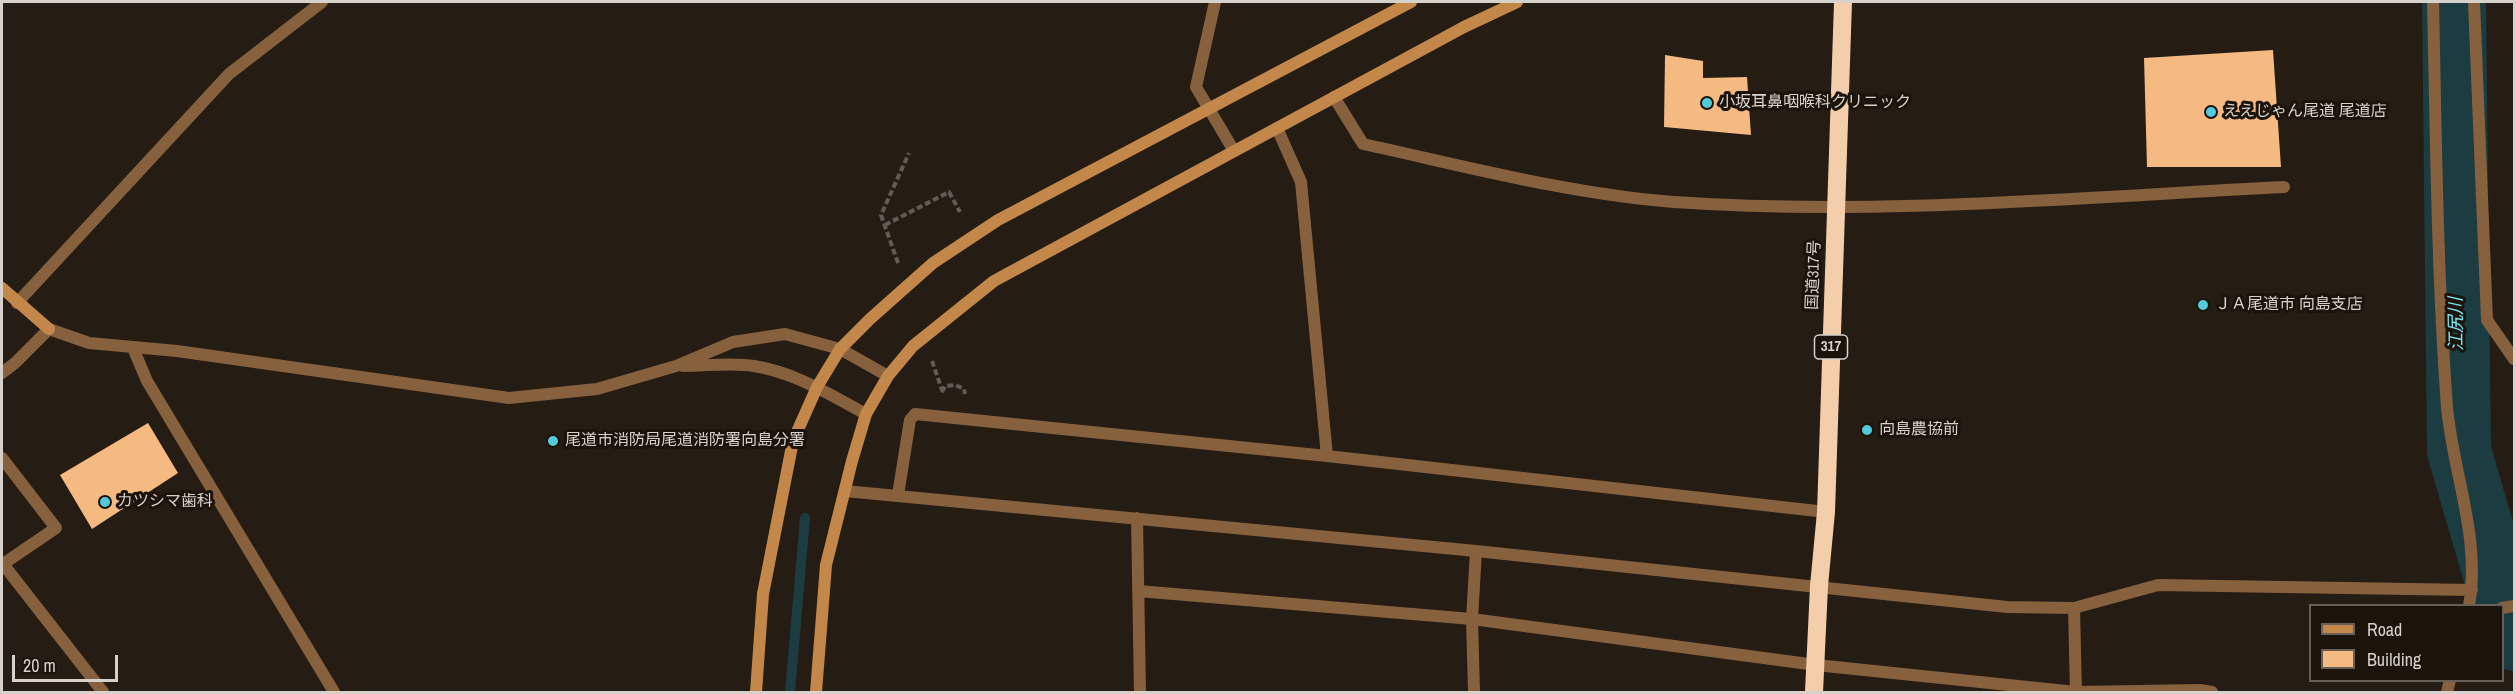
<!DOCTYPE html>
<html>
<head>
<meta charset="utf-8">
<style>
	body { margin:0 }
	#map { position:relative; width:2516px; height:694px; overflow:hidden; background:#251c14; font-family:"Archivo Narrow",sans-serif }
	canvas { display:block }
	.frame { position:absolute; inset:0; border:3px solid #d7d1cc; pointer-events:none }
	.legend { position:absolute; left:2309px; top:604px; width:195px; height:78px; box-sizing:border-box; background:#1c130b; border:2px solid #675f58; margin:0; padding:8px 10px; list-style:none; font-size:18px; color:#d7d1cc }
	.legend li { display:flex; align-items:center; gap:12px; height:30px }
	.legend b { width:30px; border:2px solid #675f58 }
	.scale { position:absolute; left:12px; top:655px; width:106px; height:27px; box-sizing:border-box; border:3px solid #d7d1cc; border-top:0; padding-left:8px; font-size:18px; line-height:21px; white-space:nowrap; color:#d7d1cc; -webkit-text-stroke:4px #1c130b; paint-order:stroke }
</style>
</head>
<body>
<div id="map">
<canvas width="2516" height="694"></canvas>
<div class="frame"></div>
<ul class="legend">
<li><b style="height:8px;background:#c4874a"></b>Road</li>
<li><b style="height:16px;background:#f4ba82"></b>Building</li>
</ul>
<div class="scale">20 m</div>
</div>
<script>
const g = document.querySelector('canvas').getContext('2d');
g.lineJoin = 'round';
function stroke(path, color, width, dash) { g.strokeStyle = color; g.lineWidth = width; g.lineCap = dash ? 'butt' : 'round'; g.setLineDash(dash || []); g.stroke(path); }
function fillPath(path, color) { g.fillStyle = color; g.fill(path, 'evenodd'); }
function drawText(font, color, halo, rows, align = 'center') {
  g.font = font + ' "Archivo Narrow","Noto Sans JP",sans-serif'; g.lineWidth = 6; g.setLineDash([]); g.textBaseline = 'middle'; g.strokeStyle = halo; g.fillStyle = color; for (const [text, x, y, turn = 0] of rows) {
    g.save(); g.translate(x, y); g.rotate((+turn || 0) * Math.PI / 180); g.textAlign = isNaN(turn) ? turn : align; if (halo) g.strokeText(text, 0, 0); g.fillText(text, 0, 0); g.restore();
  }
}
stroke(new Path2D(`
	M790 692 805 518`), '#1b3c41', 10);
stroke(new Path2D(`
	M2454 2 2459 451 2514 639`), '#1b3c41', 64);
fillPath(new Path2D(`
	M2273 50 2281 167H2147L2144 58Z
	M1665 55 1703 61V78L1747 77 1751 135 1664 127Z
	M148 423 178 473 92 529 60 475Z`), '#f4ba82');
stroke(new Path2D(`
	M885 225 949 192 960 212
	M898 263 881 215 909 153
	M932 361 943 393
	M942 392 945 386 955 385 964 389 965 394`), '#635b54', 4, [6, 3]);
stroke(new Path2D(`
	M1215 2 1196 87 1234 151
	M2433 2C2436 137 2437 272 2447 407 2453 474 2481 537 2469 606
	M2474 2 2487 320 2514 359
	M1334 97 1363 144C1465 166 1569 194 1674 202 1877 216 2082 197 2284 187
	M1277 128 1301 182 1327 456
	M17 303 229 74 322 2
	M133 348 147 381 334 692
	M683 366C706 366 732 362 754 366 794 372 831 395 866 414
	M2 373 15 363 49 329 89 343 177 351 509 398 597 389 676 366 733 342 785 334 840 349 888 376
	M2 458 56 528 3 564 103 692
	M845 491 1476 551 2007 607 2074 608 2158 585 2472 590
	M898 495 910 420 915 414 1327 456 1826 512
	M1137 518 1140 692
	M1138 591 1472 619 1816 665 2076 692 2200 690 2212 692
	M2074 608 2076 692
	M2502 608 2514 606
	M1474 692 1472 619 1476 551
	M2447 692 2450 680`), '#87613d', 12);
stroke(new Path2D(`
	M2 288 49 329
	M756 692 763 594 793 441 817 387 840 349 870 319 933 263 998 220 1411 2
	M816 692 826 565 852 461 866 414 888 376 913 346 994 281 1464 27 1517 2`), '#c4874a', 12);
stroke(new Path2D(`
	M1814 692 1819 586 1826 512 1843 2`), '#f4ceab', 18);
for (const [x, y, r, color] of [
	[1707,103,6,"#53cadc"],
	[2211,112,6,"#53cadc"],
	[2203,305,6,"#53cadc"],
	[1867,430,6,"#53cadc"],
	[553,441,6,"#53cadc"],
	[105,502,6,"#53cadc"]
]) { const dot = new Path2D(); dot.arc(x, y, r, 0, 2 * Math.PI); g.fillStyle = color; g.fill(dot); stroke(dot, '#1c130b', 2); }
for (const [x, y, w] of [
	[1831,347,33]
]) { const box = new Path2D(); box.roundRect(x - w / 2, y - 12, w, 24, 4.5); g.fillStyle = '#1c130b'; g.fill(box); stroke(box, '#d7d1cc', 1.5); }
drawText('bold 15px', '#d7d1cc', null, [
	["317",1831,347]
]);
drawText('16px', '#d7d1cc', '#1c130b', [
	["小坂耳鼻咽喉科クリニック",1719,103],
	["ええじゃん尾道 尾道店",2223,112],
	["ＪＡ尾道市 向島支店",2215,305],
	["向島農協前",1879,430],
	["尾道市消防局尾道消防署向島分署",565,441],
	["カツシマ歯科",117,502]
], 'left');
drawText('16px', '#d7d1cc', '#1c130b', [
	["国道317号",1814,275,-88]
]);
drawText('italic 18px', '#7ae7f8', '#1c130b', [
	["江尻川",2457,324,-91]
]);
</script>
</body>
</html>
